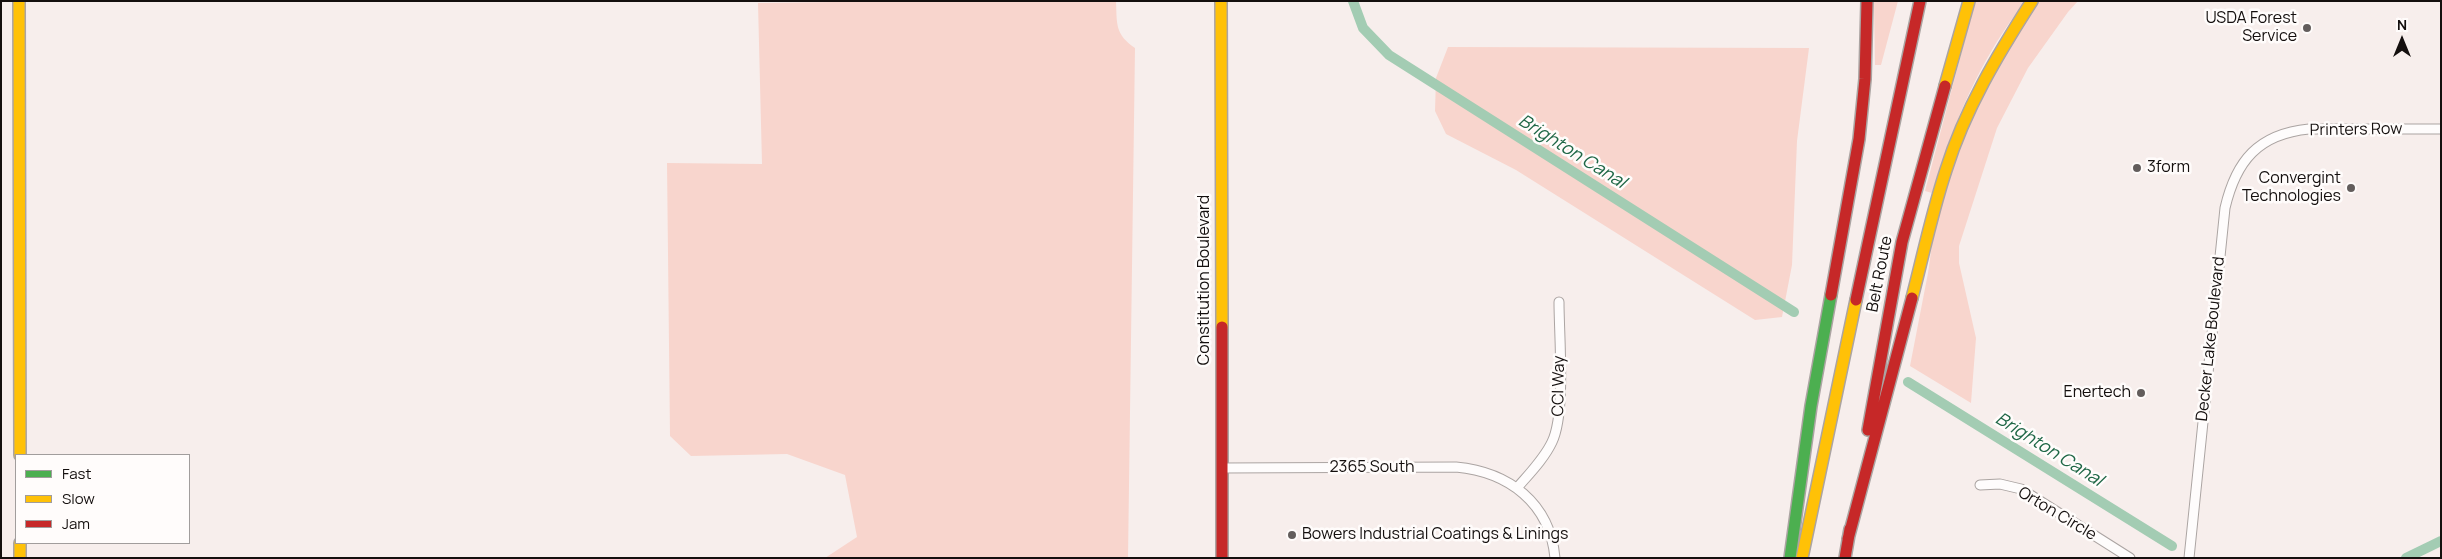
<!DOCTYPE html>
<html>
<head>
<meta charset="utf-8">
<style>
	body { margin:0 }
	#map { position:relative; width:2442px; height:559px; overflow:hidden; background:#f7eeec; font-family:Manrope,sans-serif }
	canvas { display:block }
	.frame { position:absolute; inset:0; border:2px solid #140f0e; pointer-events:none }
	.legend { position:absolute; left:15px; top:454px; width:175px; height:90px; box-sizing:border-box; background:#fffcfb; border:1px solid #a19d9c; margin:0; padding:6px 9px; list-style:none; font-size:15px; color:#140f0e }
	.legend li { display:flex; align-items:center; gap:10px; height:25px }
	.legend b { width:25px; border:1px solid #a19d9c }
	.north { position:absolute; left:2377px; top:15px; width:50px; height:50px; -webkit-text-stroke:4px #fffcfb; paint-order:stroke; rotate:0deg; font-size:14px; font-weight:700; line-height:20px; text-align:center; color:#140f0e }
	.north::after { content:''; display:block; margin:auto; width:18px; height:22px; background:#140f0e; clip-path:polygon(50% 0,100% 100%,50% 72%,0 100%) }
</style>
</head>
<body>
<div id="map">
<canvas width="2442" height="559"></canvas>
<div class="frame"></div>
<ul class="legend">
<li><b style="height:6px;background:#4caf50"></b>Fast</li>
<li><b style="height:6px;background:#ffc107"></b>Slow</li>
<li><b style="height:6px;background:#c62828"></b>Jam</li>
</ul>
<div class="north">N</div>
</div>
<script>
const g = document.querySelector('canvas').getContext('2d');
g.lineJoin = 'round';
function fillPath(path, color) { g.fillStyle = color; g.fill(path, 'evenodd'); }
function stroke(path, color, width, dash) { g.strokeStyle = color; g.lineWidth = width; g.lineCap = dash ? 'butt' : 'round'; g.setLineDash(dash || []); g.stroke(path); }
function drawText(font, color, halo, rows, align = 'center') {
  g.font = font + ' Manrope,sans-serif'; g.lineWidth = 5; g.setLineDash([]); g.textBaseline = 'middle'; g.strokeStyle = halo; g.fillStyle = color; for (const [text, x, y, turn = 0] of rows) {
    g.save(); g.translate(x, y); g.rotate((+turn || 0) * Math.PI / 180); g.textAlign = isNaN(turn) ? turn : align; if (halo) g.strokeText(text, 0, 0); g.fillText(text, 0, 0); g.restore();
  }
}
fillPath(new Path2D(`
	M909 1H1116C1117 25 1115 34 1135 48L1128 558H825L857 537 845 475 787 454 691 456 670 436 667 163 762 164 758 3Z
	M1874 1H1898L1881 65H1875Z
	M1975 1H2026C1980 57 1953 125 1932 193L1925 191Z
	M2039 1H2078L2068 12 2028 68 1997 128 1959 246V263L1976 338 1971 403 1910 366 1928 273 1935 223 1948 176 1985 85Z
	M1448 47 1809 48 1797 141 1792 265 1782 317 1755 320 1516 170 1446 134 1435 111 1436 78Z`), '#f8d5cd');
stroke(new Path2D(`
	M1353 1 1363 28 1389 55 1794 312
	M1908 382 2172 546
	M2406 558 2441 541`), '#a3ccb3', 10);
const street = new Path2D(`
	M1222 468 1456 467C1509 472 1550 503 1555 558
	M1980 485 2000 484 2021 489 2130 558
	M1517 488C1529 474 1544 459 1552 442 1566 413 1559 337 1559 302
	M2189 558 2225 208C2236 161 2258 134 2309 129H2441`);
const fast = new Path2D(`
	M1790 558 1811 406 1831 295`);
const slow = new Path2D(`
	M19 1 20 455
	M1221 1 1222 327
	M1945 86 1969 1
	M1912 298C1923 256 1932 212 1946 170 1965 109 1998 54 2032 1
	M20 543V558
	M1802 558 1856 300`);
const jam = new Path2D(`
	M1831 295 1859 139 1865 79 1867 1
	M1856 300 1920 1
	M1222 327V558
	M1868 430 1902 242 1945 86
	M1848 539 1912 298
	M1845 558 1850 529`);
stroke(street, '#aba4a2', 11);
stroke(fast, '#aba4a2', 14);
stroke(slow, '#aba4a2', 14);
stroke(jam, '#aba4a2', 14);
stroke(street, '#fefcfc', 9);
stroke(fast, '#4caf50', 11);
stroke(slow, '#ffc107', 11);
stroke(jam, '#c62828', 11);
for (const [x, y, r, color] of [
	[2307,28,5,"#635d5c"],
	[2137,168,5,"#635d5c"],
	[2351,188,5,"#635d5c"],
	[2141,393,5,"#635d5c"],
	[1292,535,5,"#635d5c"]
]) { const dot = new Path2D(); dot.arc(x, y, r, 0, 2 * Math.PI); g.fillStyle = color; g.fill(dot); stroke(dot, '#fffcfb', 2); }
drawText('16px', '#140f0e', '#fffcfb', [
	["USDA Forest",2297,19],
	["Service",2297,37],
	["3form",2147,168,"left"],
	["Convergint",2341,179],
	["Technologies",2341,197],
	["Enertech",2131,393],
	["Bowers Industrial Coatings & Linings",1302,535,"left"]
], 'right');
drawText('16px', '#140f0e', '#fffcfb', [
	["Printers Row",2356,130,-1],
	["Belt Route",1880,274,-79],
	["Constitution Boulevard",1205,280,-90],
	["Decker Lake Boulevard",2211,339,-84],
	["CCI Way",1559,386,-89],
	["2365 South",1372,468],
	["Orton Circle",2057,514,31]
]);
drawText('italic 18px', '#1f6746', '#fffcfb', [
	["Brighton Canal",1572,152,32],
	["Brighton Canal",2049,450,32]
]);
</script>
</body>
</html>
